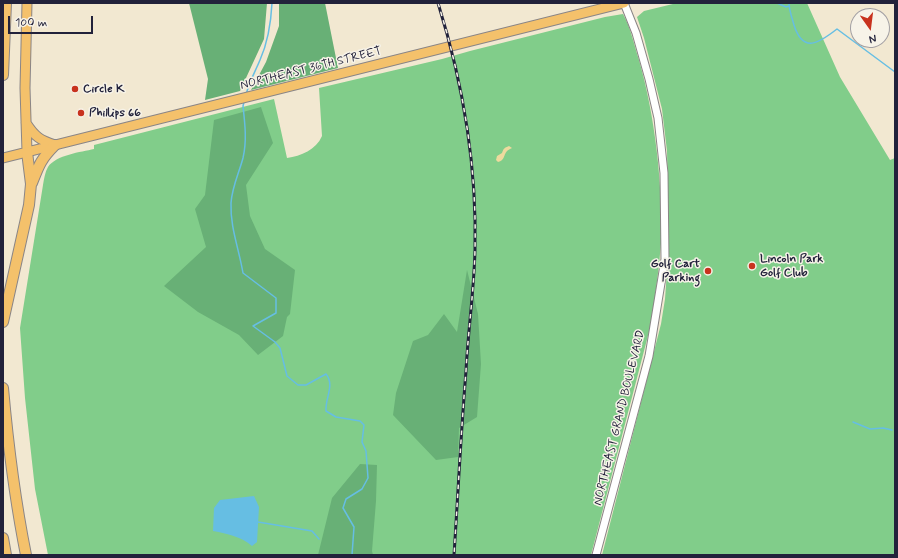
<!DOCTYPE html>
<html>
<head>
<meta charset="utf-8">
<style>
	body { margin:0 }
	#map { position:relative; width:898px; height:558px; overflow:hidden; background:#f2e8d1; font-family:Mynerve,sans-serif }
	canvas { display:block }
	.frame { position:absolute; inset:0; border:4px solid #22223b; pointer-events:none }
	.north { position:absolute; left:850px; top:8px; width:40px; height:40px; box-sizing:border-box; background:#f7f3e8; border:1px solid #a29fa3; border-radius:50%; rotate:166deg; font-size:11px; font-weight:700; line-height:16px; text-align:center; color:#22223b }
	.north::after { content:''; display:block; margin:auto; width:14px; height:18px; background:#c8321e; clip-path:polygon(50% 0,100% 100%,50% 72%,0 100%) }
	.scale { position:absolute; left:8px; top:16px; width:85px; height:18px; box-sizing:border-box; border:2px solid #22223b; border-top:0; padding-left:5px; font-size:12px; line-height:14px; white-space:nowrap; color:#22223b; -webkit-text-stroke:3px #f7f3e8; paint-order:stroke }
</style>
</head>
<body>
<div id="map">
<canvas width="898" height="558"></canvas>
<div class="frame"></div>
<div class="north">N</div>
<div class="scale">100 m</div>
</div>
<script>
const g = document.querySelector('canvas').getContext('2d');
g.lineJoin = 'round';
function fillPath(path, color) { g.fillStyle = color; g.fill(path, 'evenodd'); }
function stroke(path, color, width, dash) { g.strokeStyle = color; g.lineWidth = width; g.lineCap = dash ? 'butt' : 'round'; g.setLineDash(dash || []); g.stroke(path); }
function drawText(font, color, halo, rows, align = 'center') {
  g.font = font + ' Mynerve,sans-serif'; g.lineWidth = 3; g.setLineDash([]); g.textBaseline = 'middle'; g.strokeStyle = halo; g.fillStyle = color; for (const [text, x, y, turn = 0] of rows) {
    g.save(); g.translate(x, y); g.rotate((+turn || 0) * Math.PI / 180); g.textAlign = isNaN(turn) ? turn : align; if (halo) g.strokeText(text, 0, 0); g.fillText(text, 0, 0); g.restore();
  }
}
fillPath(new Path2D(`
	M677 3H807L840 77 890 160 895 158V555H602L661 324 665 299 669 244 667 151 662 109 644 38 637 17 644 11Z
	M623 14C631 28 634 45 639 60 655 116 663 185 661 243 659 270 655 297 651 324L591 555H48L35 489 25 398 20 328 43 185C44 179 45 172 48 167 56 155 81 152 94 149V145L274 99 287 158C301 156 316 150 322 136L319 88 442 59 470 51 605 17Z`), '#81cd8a');
fillPath(new Path2D(`
	M189 3H267L264 39 240 91 205 100 208 79Z
	M279 3H325L338 68 251 90 266 62 279 26Z
	M261 107 273 143 246 185 250 216 265 249 295 270 290 314 287 317 283 336 258 355 239 335 198 312 164 286 206 247 195 209 205 195 214 120Z
	M467 270 478 314 481 364 477 417 459 428 458 457 436 460 393 415 396 393 413 341 428 335 444 314 457 332Z
	M360 464 377 465 376 501 372 551 373 555H318L332 498Z`), '#68b076');
fillPath(new Path2D(`
	M509 146 512 148C510 149 508 150 507 151 503 156 505 160 498 162L496 160 497 156 502 153C504 148 504 148 509 146Z`), '#eeda9e');
fillPath(new Path2D(`
	M254 496 259 507 257 542 252 546C240 536 228 534 213 531L214 508 220 500Z`), '#66bee3');
stroke(new Path2D(`
	M777 3 786 7 789 6
	M789 3C789 10 792 18 794 25 803 54 819 43 837 29L895 72
	M246 95C249 82 255 72 260 60 268 42 271 23 272 3
	M244 102 243 106C245 124 247 141 243 158 239 173 232 187 231 203 230 227 239 249 243 273L276 298V313L253 326 275 342 280 348 287 376 298 385H306L326 374C335 385 325 398 326 411L336 417 360 421 364 425 362 442 366 451 368 478 362 489 346 499 343 508 354 527 352 555
	M853 422 870 429 883 428 892 430
	M258 522 312 531 319 539`), '#66bee3', 1.5);
const minor = new Path2D(`
	M596 555 649 356 665 259 664 173 658 118 649 79 636 33 624 3`);
const major = new Path2D(`
	M27 3 25 88 27 152
	M26 123C35 137 40 140 55 145
	M3 158 624 3`);
const highway = new Path2D(`
	M3 75 6 3
	M32 183C39 165 41 159 55 145
	M3 322 29 205 31 184 27 152
	M3 388C8 444 15 500 26 555
	M3 538 6 555`);
stroke(minor, '#8a8586', 9);
stroke(major, '#8a8586', 11);
stroke(highway, '#8a8586', 12);
stroke(minor, '#fff', 7);
stroke(major, '#f4c16b', 9);
stroke(highway, '#f4c16b', 10);
const rail = new Path2D(`
	M438 3C463 83 477 166 475 250 474 291 468 331 466 371 461 432 458 494 454 555`);
stroke(rail, '#22223b', 3);
stroke(rail, '#f7f3e8', 1.5, [4.5]);
for (const [x, y, r, color] of [
	[75,89,4,"#c8321e"],
	[81,113,4,"#c8321e"],
	[752,266,4,"#c8321e"],
	[708,271,4,"#c8321e"]
]) { const dot = new Path2D(); dot.arc(x, y, r, 0, 2 * Math.PI); g.fillStyle = color; g.fill(dot); stroke(dot, '#f7f3e8', 1.5); }
drawText('12px', '#22223b', '#f7f3e8', [
	["NORTHEAST 36TH STREET",311,69,-14],
	["NORTHEAST GRAND BOULEVARD",620,418,-76]
]);
drawText('bold 12px', '#22223b', '#f7f3e8', [
	["Circle K",83,89],
	["Phillips 66",89,113],
	["Lincoln Park",760,259],
	["Golf Club",760,273],
	["Golf Cart",700,264,"right"],
	["Parking",700,278,"right"]
], 'left');
</script>
</body>
</html>
